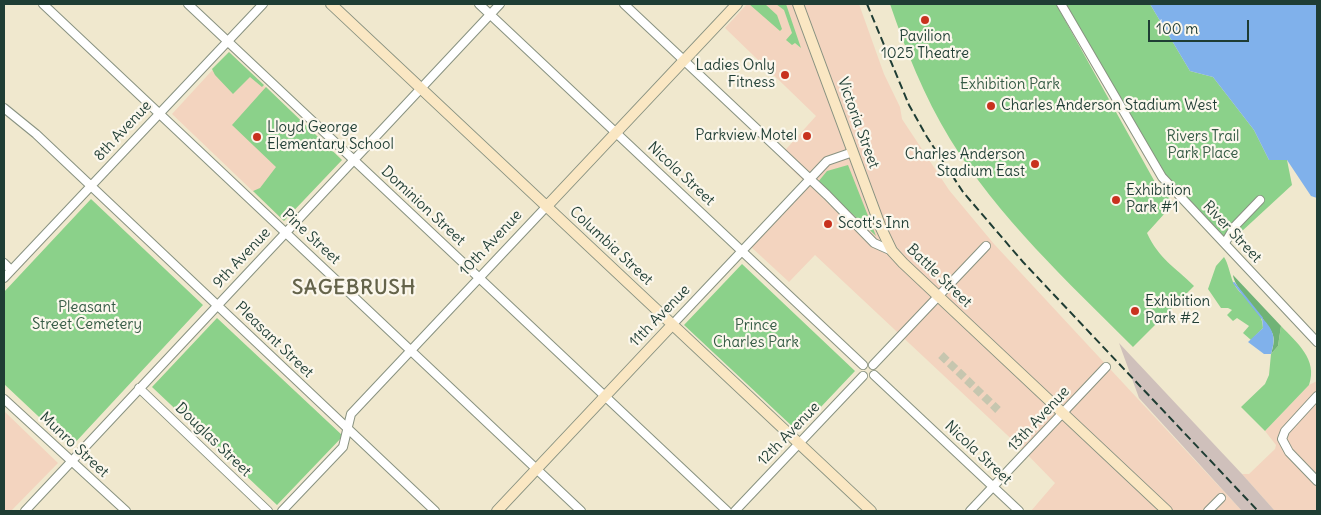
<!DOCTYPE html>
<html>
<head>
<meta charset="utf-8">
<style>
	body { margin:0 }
	#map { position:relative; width:1321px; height:515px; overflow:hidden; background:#f0e8ce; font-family:Delius,sans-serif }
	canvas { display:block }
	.frame { position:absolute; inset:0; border:5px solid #1f3d34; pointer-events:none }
	.scale { position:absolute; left:1148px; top:20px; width:101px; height:22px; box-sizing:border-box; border:2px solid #1f3d34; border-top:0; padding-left:6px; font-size:15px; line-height:18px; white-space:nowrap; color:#1f3d34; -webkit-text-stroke:4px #fbf7ec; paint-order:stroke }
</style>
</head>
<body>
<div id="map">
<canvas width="1321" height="515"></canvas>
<div class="frame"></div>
<div class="scale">100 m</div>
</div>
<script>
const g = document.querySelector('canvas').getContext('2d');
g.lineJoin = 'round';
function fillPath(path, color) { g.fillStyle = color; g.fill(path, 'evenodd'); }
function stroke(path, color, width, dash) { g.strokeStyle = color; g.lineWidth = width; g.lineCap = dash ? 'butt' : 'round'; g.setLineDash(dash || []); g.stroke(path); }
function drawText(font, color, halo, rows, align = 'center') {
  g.font = font + ' Delius,sans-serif'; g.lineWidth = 4.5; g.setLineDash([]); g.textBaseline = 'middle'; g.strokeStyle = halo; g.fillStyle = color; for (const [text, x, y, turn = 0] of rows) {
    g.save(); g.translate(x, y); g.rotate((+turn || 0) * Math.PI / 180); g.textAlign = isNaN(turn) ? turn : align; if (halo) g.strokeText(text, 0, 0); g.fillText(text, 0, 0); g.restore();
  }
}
fillPath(new Path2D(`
	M747 4H859L884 74 900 107 902 119 949 190 994 244 1242 511H1031L1055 483 1021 448 815 255 789 282 750 246 807 184 779 157 816 116 725 28Z
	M229 52 342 160 284 221 172 114Z
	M1317 381V511H1275L1242 474H1249L1275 449 1276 445 1265 431 1309 385Z
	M4 411 58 463 11 511H4Z`), '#f3d4bf');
fillPath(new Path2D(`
	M1119 343 1242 474 1275 511H1242L1139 398Z`), '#cfc0bb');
fillPath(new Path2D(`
	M749 4H765L777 15 782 29 780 31Z
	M776 4H786L801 48 795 43 792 45 786 40 792 33 784 10Z
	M890 4H1056L1156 184 1174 203 1147 233C1159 259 1175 267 1194 286L1133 347C1068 282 998 217 950 139 924 96 906 51 890 4Z
	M1063 4H1150L1190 71 1213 77 1254 130 1269 160H1287L1292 185 1228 244 1163 176Z
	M229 52 264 85 262 87 250 77 233 94 215 75 212 69Z
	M266 87 342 160 284 221 253 191 260 188 276 167 232 125Z
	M848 165 876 236 818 182 827 171Z
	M91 199 203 305 71 447 4 384V292Z
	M1224 257C1228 263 1230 274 1233 282 1242 301 1261 300 1263 328L1251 340 1243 333 1249 326 1237 318 1233 321 1227 315 1232 310 1228 308H1221L1208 289 1216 266Z
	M742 264 855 371 801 428H794L684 325Z
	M217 318 343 436 277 505 152 387Z
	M1281 326C1297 343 1318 359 1309 385L1265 431 1241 407 1265 384 1269 375 1271 354 1278 346Z`), '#8bd18a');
fillPath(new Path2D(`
	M1233 275 1281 326 1278 346 1271 354C1277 335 1273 334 1263 319 1255 307 1234 287 1233 275Z`), '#70b376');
fillPath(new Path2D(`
	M1150 4H1317V198L1311 196 1287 160H1269L1254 130 1213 77 1190 71Z
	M1262 318C1274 330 1276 338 1271 354H1264L1248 342 1263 328Z`), '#80b1eb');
stroke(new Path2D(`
	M1234 283 1262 318`), '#80b1eb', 2);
stroke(new Path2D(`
	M941 355 998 410`), '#c6c6af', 8, [8, 4]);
const street = new Path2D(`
	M43 4 581 511
	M188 4 727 511
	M479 4 863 365
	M624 4 827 195 874 243 892 251
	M1061 4 1162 177 1317 342
	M4 108 36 134 435 511
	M1225 243 1235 226 1260 200
	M4 263 11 270
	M4 278 263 4
	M672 325 827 161 853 152
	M873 365 986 246
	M874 375 1019 511
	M139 388 268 511
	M1317 396 1285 431 1282 439 1289 452 1317 481
	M4 399 126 511
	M25 511 500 4
	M282 511 343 447 351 414 547 206
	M735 511 863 376
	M970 511 1106 367
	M1208 511 1221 498`);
const secondary = new Path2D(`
	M331 4 871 511
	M798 4 881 228 892 251 903 263 1167 511
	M547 206 737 4
	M497 511 672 325`);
stroke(street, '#889281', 10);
stroke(secondary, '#889281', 12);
stroke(street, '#fff', 8);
stroke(secondary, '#fae7c3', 10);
stroke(new Path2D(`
	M867 4 909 105 927 137 963 192 1023 262 1258 511`), '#1f3d34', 2, [8, 4]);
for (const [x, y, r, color] of [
	[925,20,5,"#c8321e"],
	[785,75,5,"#c8321e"],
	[991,106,5,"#c8321e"],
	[807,136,5,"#c8321e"],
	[257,137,5,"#c8321e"],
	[1035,164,5,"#c8321e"],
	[1116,200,5,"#c8321e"],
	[828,224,5,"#c8321e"],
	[1135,311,5,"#c8321e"]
]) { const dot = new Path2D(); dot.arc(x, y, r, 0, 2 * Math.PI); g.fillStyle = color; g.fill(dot); stroke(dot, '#fbf7ec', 2); }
drawText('15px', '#1f3d34', '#fbf7ec', [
	["Pavilion",925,37,"center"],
	["1025 Theatre",925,54,"center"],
	["Ladies Only",775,66,"right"],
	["Fitness",775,83,"right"],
	["Charles Anderson Stadium West",1001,106],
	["Lloyd George",267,128],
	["Elementary School",267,145],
	["Parkview Motel",797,136,"right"],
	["Charles Anderson",1025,155,"right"],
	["Stadium East",1025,172,"right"],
	["Exhibition",1126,191],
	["Park #1",1126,208],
	["Scott's Inn",838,224],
	["Exhibition",1145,302],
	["Park #2",1145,319]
], 'left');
drawText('15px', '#355b45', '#fbf7ec', [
	["Exhibition Park",1010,85],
	["Rivers Trail",1203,137],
	["Park Place",1203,154],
	["Pleasant",87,308],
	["Street Cemetery",87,325],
	["Prince",756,326],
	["Charles Park",756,343]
]);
drawText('15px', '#1f3d34', '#fbf7ec', [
	["Victoria Street",858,123,70],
	["8th Avenue",123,131,-47],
	["Nicola Street",681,174,43],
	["Dominion Street",423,206,43],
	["River Street",1232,232,47],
	["Pine Street",311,237,43],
	["10th Avenue",491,243,-47],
	["Columbia Street",611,246,43],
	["9th Avenue",242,258,-47],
	["Battle Street",939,276,44],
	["11th Avenue",660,316,-46],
	["Pleasant Street",274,340,44],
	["13th Avenue",1039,419,-47],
	["12th Avenue",789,434,-46],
	["Douglas Street",213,440,44],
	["Munro Street",74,445,43],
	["Nicola Street",978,453,43]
]);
g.letterSpacing = '1px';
drawText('bold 20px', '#65644b', '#fbf7ec', [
	["SAGEBRUSH",354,288]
]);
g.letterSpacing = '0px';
</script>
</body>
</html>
